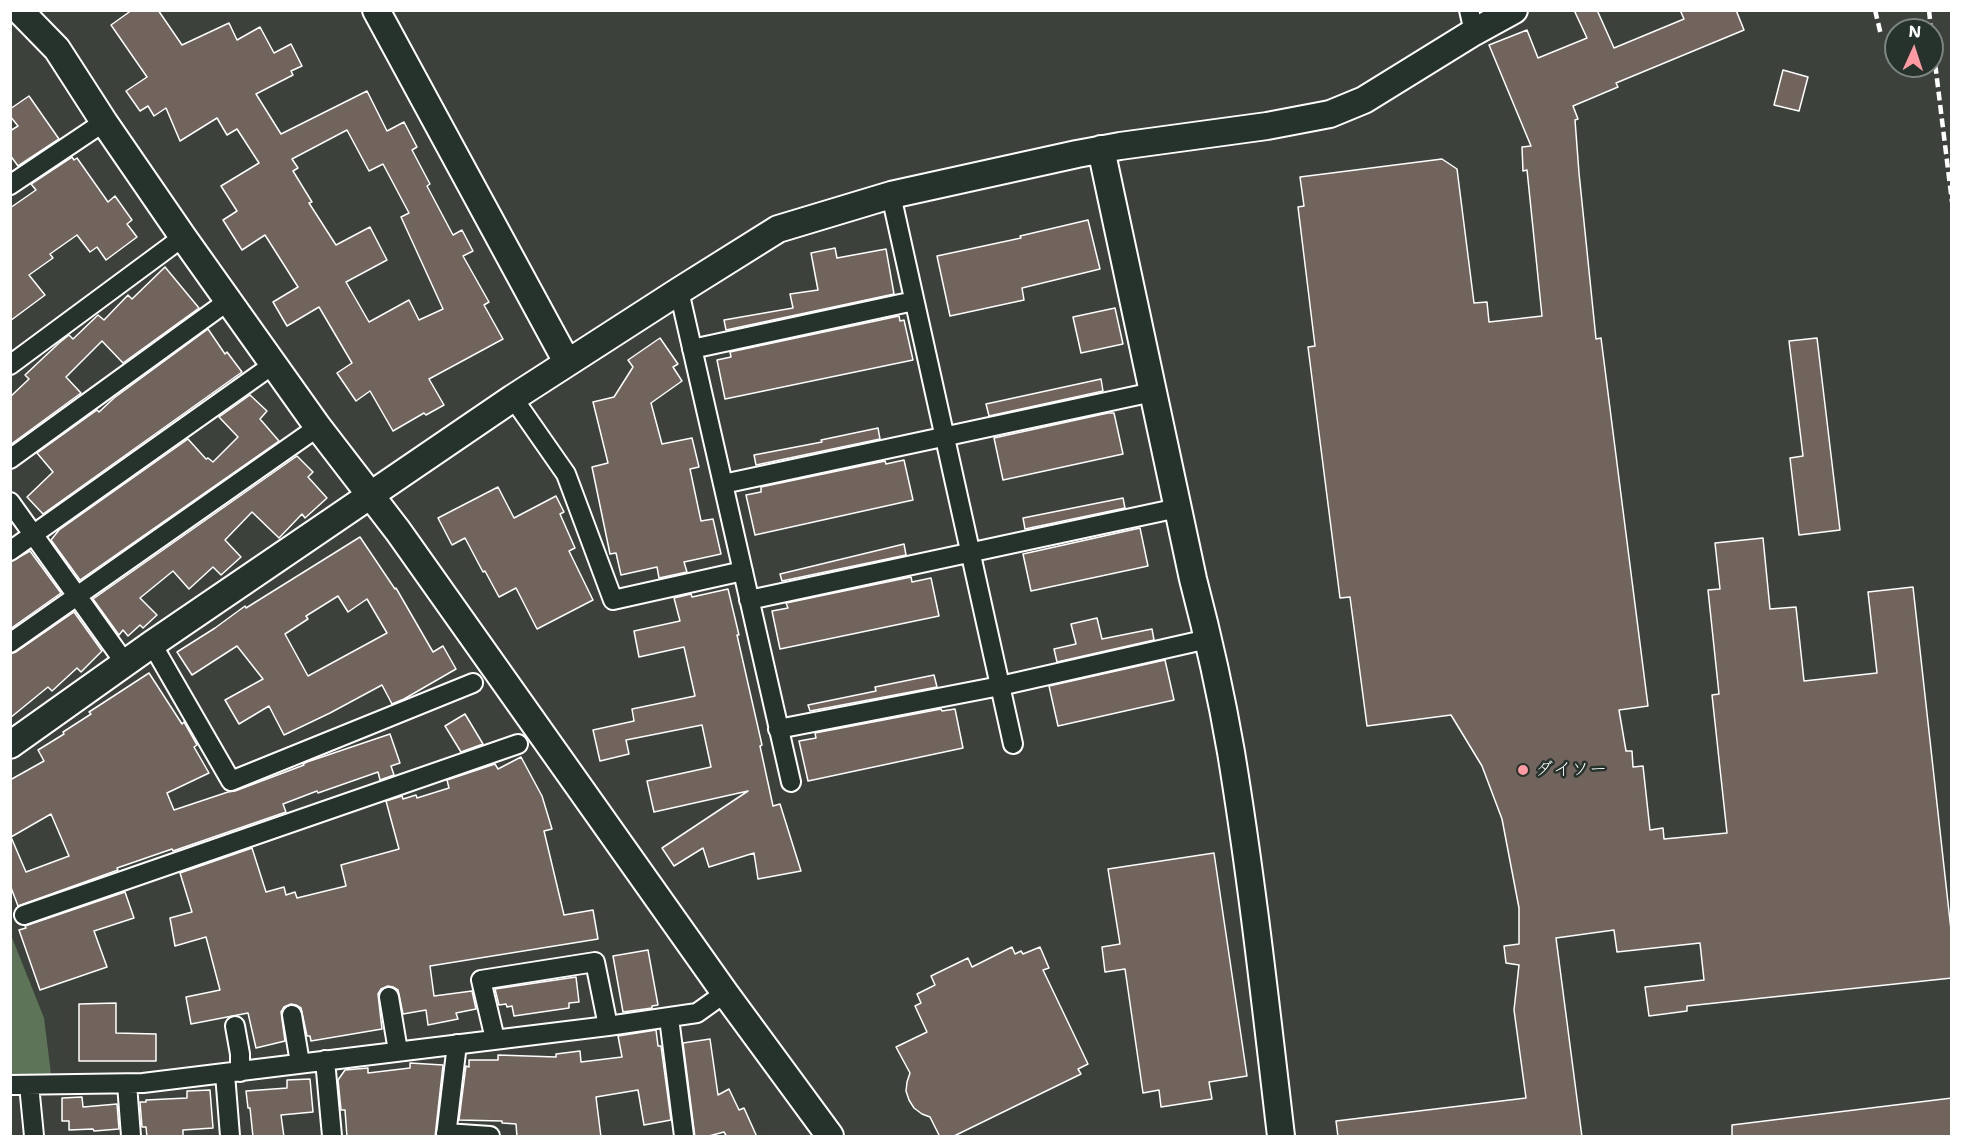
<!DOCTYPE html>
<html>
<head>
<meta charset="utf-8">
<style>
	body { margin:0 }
	#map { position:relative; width:1962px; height:1147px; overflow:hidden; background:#3c423b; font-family:"Shantell Sans",sans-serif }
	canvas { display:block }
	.frame { position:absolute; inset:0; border:12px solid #fff; pointer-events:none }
	.north { position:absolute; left:1884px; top:18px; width:60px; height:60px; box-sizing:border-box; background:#26332d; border:2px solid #7d8581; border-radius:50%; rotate:3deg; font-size:16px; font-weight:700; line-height:24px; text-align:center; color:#fff }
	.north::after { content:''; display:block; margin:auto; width:21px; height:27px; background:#ff9aa2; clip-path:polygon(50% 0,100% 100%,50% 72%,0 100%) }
</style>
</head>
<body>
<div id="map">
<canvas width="1962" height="1147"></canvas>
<div class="frame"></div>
<div class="north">N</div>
</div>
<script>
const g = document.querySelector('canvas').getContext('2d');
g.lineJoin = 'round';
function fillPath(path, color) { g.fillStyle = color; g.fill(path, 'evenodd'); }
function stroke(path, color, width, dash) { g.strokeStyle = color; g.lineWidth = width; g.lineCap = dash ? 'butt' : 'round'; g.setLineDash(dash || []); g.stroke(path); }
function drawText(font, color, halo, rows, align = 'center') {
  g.font = font + ' "Shantell Sans","Klee One",sans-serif'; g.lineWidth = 5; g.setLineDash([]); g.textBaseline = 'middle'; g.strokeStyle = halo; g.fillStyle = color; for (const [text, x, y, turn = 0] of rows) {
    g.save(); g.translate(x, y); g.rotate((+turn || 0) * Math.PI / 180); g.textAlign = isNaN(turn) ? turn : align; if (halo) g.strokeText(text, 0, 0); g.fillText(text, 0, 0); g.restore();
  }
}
fillPath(new Path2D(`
	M11 935 44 1018 51 1074H11Z`), '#5d7458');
const building = new Path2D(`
	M132 10H158L182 45 229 23 237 40 260 27 274 53 291 44 302 66 291 71 293 75 256 94 281 134 367 91 387 131 404 122 417 147 412 150 430 184 427 186 453 235 462 230 473 251 463 256 489 302 484 305 503 339 429 379 444 405 426 415 424 413 393 431 370 391 356 401 337 373 352 363 319 307 287 326 273 302 298 287 265 235 242 250 223 220 237 211 221 186 259 163 237 129 227 135 217 118 180 141 166 108 154 116 148 106 140 111 126 91 147 77 111 25ZM347 130 369 171 383 164 409 213 401 217 443 309 419 320 409 300 369 322 346 282 387 260 370 227 336 245 309 203 312 202 293 171 298 168 292 159Z
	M1574 10H1597L1614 48 1684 19 1680 10H1736L1744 30 1616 83 1618 87 1573 106 1578 119 1575 120 1579 173 1596 339 1601 338 1648 706 1619 710 1626 751H1632L1633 767 1643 766 1650 830 1663 828 1664 839 1727 833 1712 695 1719 694 1708 590 1720 589 1715 543 1763 538 1770 609 1796 607 1804 681 1877 673 1868 592 1913 587 1952 939V978L1687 1006V1011L1649 1016 1645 987 1704 980 1700 943 1617 952 1614 930 1556 938 1582 1137H1338L1336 1121 1526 1098 1514 1010 1519 965 1506 963 1504 946 1519 944V908L1502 819 1482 766 1451 715 1367 726 1350 597 1340 598 1308 347 1315 346 1298 207 1304 206 1300 177 1442 159 1457 169 1474 303 1487 302 1489 322 1542 316 1527 170 1523 171 1522 147 1531 146 1489 45 1527 30 1538 58 1587 38Z
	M1783 70 1808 77 1799 111 1774 105Z
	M29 96 59 139 18 166 10 155V131L18 126 10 116V109Z
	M72 157 74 160 77 158 108 202 115 196 132 220 127 224 137 237 106 260 97 247 90 252 77 235 50 254 53 258 29 275 45 295 10 321V208L36 190 31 184Z
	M1088 220 1100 269 1022 288 1024 300 950 316 937 256 1021 238 1020 236Z
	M835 248 837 258 886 249 894 294 726 330 724 320 793 308 790 294 818 290 811 253Z
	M165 267 199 308 123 363 102 341 66 377 81 393 10 445V397L29 379 25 375 59 343 69 335 73 339 98 315 104 320 128 295 132 299Z
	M1115 308 1123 344 1081 353 1073 317Z
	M899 316 900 321 904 320 913 360 725 399 717 360 731 357 730 352Z
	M208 329 225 354 227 352 242 372 43 514 27 497 53 472 37 453 97 410 99 412 114 398Z
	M660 338 678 364 673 367 682 381 651 403 662 444 692 438 699 467 690 469 701 521 713 519 721 554 684 562 687 572 659 578 657 567 621 575 616 553 610 554 592 467 608 463 593 402 614 397 633 367 628 360Z
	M1817 338 1840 530 1799 535 1790 458 1803 456 1789 341Z
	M1101 379 1103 391 989 416 986 404Z
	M250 395 267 411 260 419 279 441 80 580 51 540 59 530 188 439 206 459 208 458 213 462 238 437 219 417Z
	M1108 413H1114L1123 454 1003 480 994 438Z
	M878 428 880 439 756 465 754 455 822 442 821 440Z
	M297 456 313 472 308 477 327 498 305 518 302 514 279 538 252 512 225 540 241 557 221 575 213 567 189 589 173 571 140 598 157 615 143 628 140 625 128 636 123 630 119 635 93 599Z
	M904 460 913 500 755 535 746 495 761 492V487L885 461 886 464Z
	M498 487 514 518 556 496 564 512 560 514 575 548 569 551 593 600 537 629 516 588 499 597 485 571 483 572 465 538 452 545 438 518Z
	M1123 498 1125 508 1025 529 1023 518Z
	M1140 528 1148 566 1031 591 1023 554Z
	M360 537 395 589 396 588 433 652 443 646 456 669 404 699 392 704 382 685 330 713 284 735 269 706 239 724 225 700 263 679 237 646 192 675 177 652 215 628 245 606 246 608ZM338 596 348 612 367 599 387 633 308 676 285 634 308 619 306 616Z
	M904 544 906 555 782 581 780 574Z
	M30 551 61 593 10 629V562Z
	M911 577 912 582 931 578 939 616 780 649 772 611 788 608 786 603Z
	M728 589 739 635H737L762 745 760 746 773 806 780 804 801 871 758 879 754 853 709 867 703 848 674 866 662 848 748 791 654 812 647 781 711 767 702 725 626 740 629 754 600 761 593 730 634 721 632 709 695 696 684 647 639 657 634 631 680 621 674 598 691 594 692 597Z
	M74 612 102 651 81 672 77 668 52 691 48 687 10 718V654L16 652Z
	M1097 618 1102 639 1152 629 1154 640 1057 662 1054 649 1076 644 1071 624Z
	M1165 660 1174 700 1058 726 1049 686Z
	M149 673 182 724 184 722 197 745 194 747 209 773 167 793 174 810 228 792 235 791 304 765 303 764 307 762 390 734 400 763 391 766 394 775 380 780 378 772 318 793 317 791 283 804 286 812 173 851 172 849 117 868 118 870 18 906 10 885V780L44 761 38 750 64 734 63 732 91 714 89 712ZM51 814 69 856 26 872 11 837Z
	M934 675 937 687 810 711 808 705 876 691 875 687Z
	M941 709 942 711 955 709 963 748 808 781 799 741 816 738 815 733Z
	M465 714 483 744 461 752 445 726Z
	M521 757 542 796 552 829 544 831 564 915 593 910 598 939 430 966 434 996 472 991 476 1009 456 1013 458 1019 428 1025 426 1010 403 1014 398 990 393 987 388 986 381 989 378 994 382 1029 311 1041 310 1036H307L301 1008 296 1005 291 1004 284 1007 281 1012 285 1041 256 1048 248 1013 191 1024 186 997 220 990 206 937 175 946 170 918 192 912 180 873 252 848 266 892 284 887 286 895 295 892 297 898 346 886 341 865 399 849 386 801 402 796 403 799 416 795 417 798 449 788 447 780 495 764 498 769Z
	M1214 853 1247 1076 1209 1082 1212 1099 1161 1107 1159 1090 1143 1093 1125 969 1105 972 1102 947 1120 944 1108 869Z
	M125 892 134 918 94 931 107 967 40 990 19 930 26 928 25 926Z
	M1012 947 1015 954 1021 951 1023 954 1040 947 1049 968 1043 970 1088 1064 1078 1069 1081 1074 952 1137H940L930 1117 922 1114 914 1108 909 1100 906 1091 907 1082 910 1073 896 1047 927 1032 915 1006 921 1003 917 994 935 985 931 976 968 958 972 967Z
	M648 950 658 1005 652 1006V1008L623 1012 613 956Z
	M576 977 579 1002 569 1003V1008L514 1016 512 1006 507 1007 506 1004 499 1005 495 989Z
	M116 1003V1033L156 1034V1061H79V1004Z
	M656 1030 658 1046H661L671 1120 644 1125 638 1090 596 1097 601 1137H517L516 1124 502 1123V1121L459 1120 466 1066 469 1067V1060H498V1055L556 1057V1054L580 1051 581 1062 622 1057 618 1036Z
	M710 1039 718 1095 729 1089 739 1110 744 1108 757 1137H727L724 1132 705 1137H695L683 1043Z
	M410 1063 443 1065 435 1137H347L345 1110H341L338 1080 345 1070 368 1068V1073L410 1068Z
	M310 1079 313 1112 281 1115 284 1137H253L250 1108H248L246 1091 287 1088V1080Z
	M210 1090 213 1128 183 1130V1137H147L146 1127H142L140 1102H146V1100L187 1098V1091Z
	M82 1097 83 1107 117 1104 119 1129 94 1131 93 1129 69 1130V1121H62V1098Z
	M1952 1098V1137H1732V1125Z`);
fillPath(building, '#70645d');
stroke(building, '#fff', 1.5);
const street = new Path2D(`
	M1469 10 1474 32
	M10 185 104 122
	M891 195 1013 744
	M679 291 791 782
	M692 349 914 301
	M10 365 183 237
	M513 398 566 474 613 600 743 571
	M10 459 228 301
	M723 484 1153 392
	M10 502 125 663
	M10 551 274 364
	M749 600 1178 508
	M10 643 318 427
	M152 644 231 781 473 683
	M778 729 1000 686 1208 639
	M24 915 518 744
	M389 997 398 1051
	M292 1015 300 1063
	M669 1018 684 1136
	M235 1026 240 1054V1072
	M495 1039 481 980 595 962 608 1026
	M325 1060 332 1136
	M225 1074 230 1136
	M127 1084 131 1136
	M10 1085 143 1083 608 1026 697 1013 725 993
	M29 1085 34 1136
	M446 1133 490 1136
	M446 1136 457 1044`);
const secondary = new Path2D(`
	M19 10 57 49 104 122 183 237 318 427 398 531 725 993 830 1136
	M376 10 567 362
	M1101 149 1193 579C1208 636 1221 694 1231 752 1252 880 1266 1008 1281 1136
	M10 745 152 644 513 398 679 291 778 229 891 195 1077 154 1120 146 1267 126 1330 114 1364 100 1474 32 1514 10`);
stroke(street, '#fff', 22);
stroke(secondary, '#fff', 30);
stroke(street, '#26332d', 18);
stroke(secondary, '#26332d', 26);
stroke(new Path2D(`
	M1875 10 1881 35
	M1929 10 1931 30
	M1932 38 1952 202`), '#fff', 4.5, [9, 4.5]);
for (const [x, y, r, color] of [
	[1523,770,6,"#ff9aa2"]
]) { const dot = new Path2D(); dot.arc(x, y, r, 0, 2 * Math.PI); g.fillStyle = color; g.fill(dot); stroke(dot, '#26332d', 2); }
drawText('18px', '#fff', '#26332d', [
	["ダイソー",1535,770]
], 'left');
</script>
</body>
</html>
